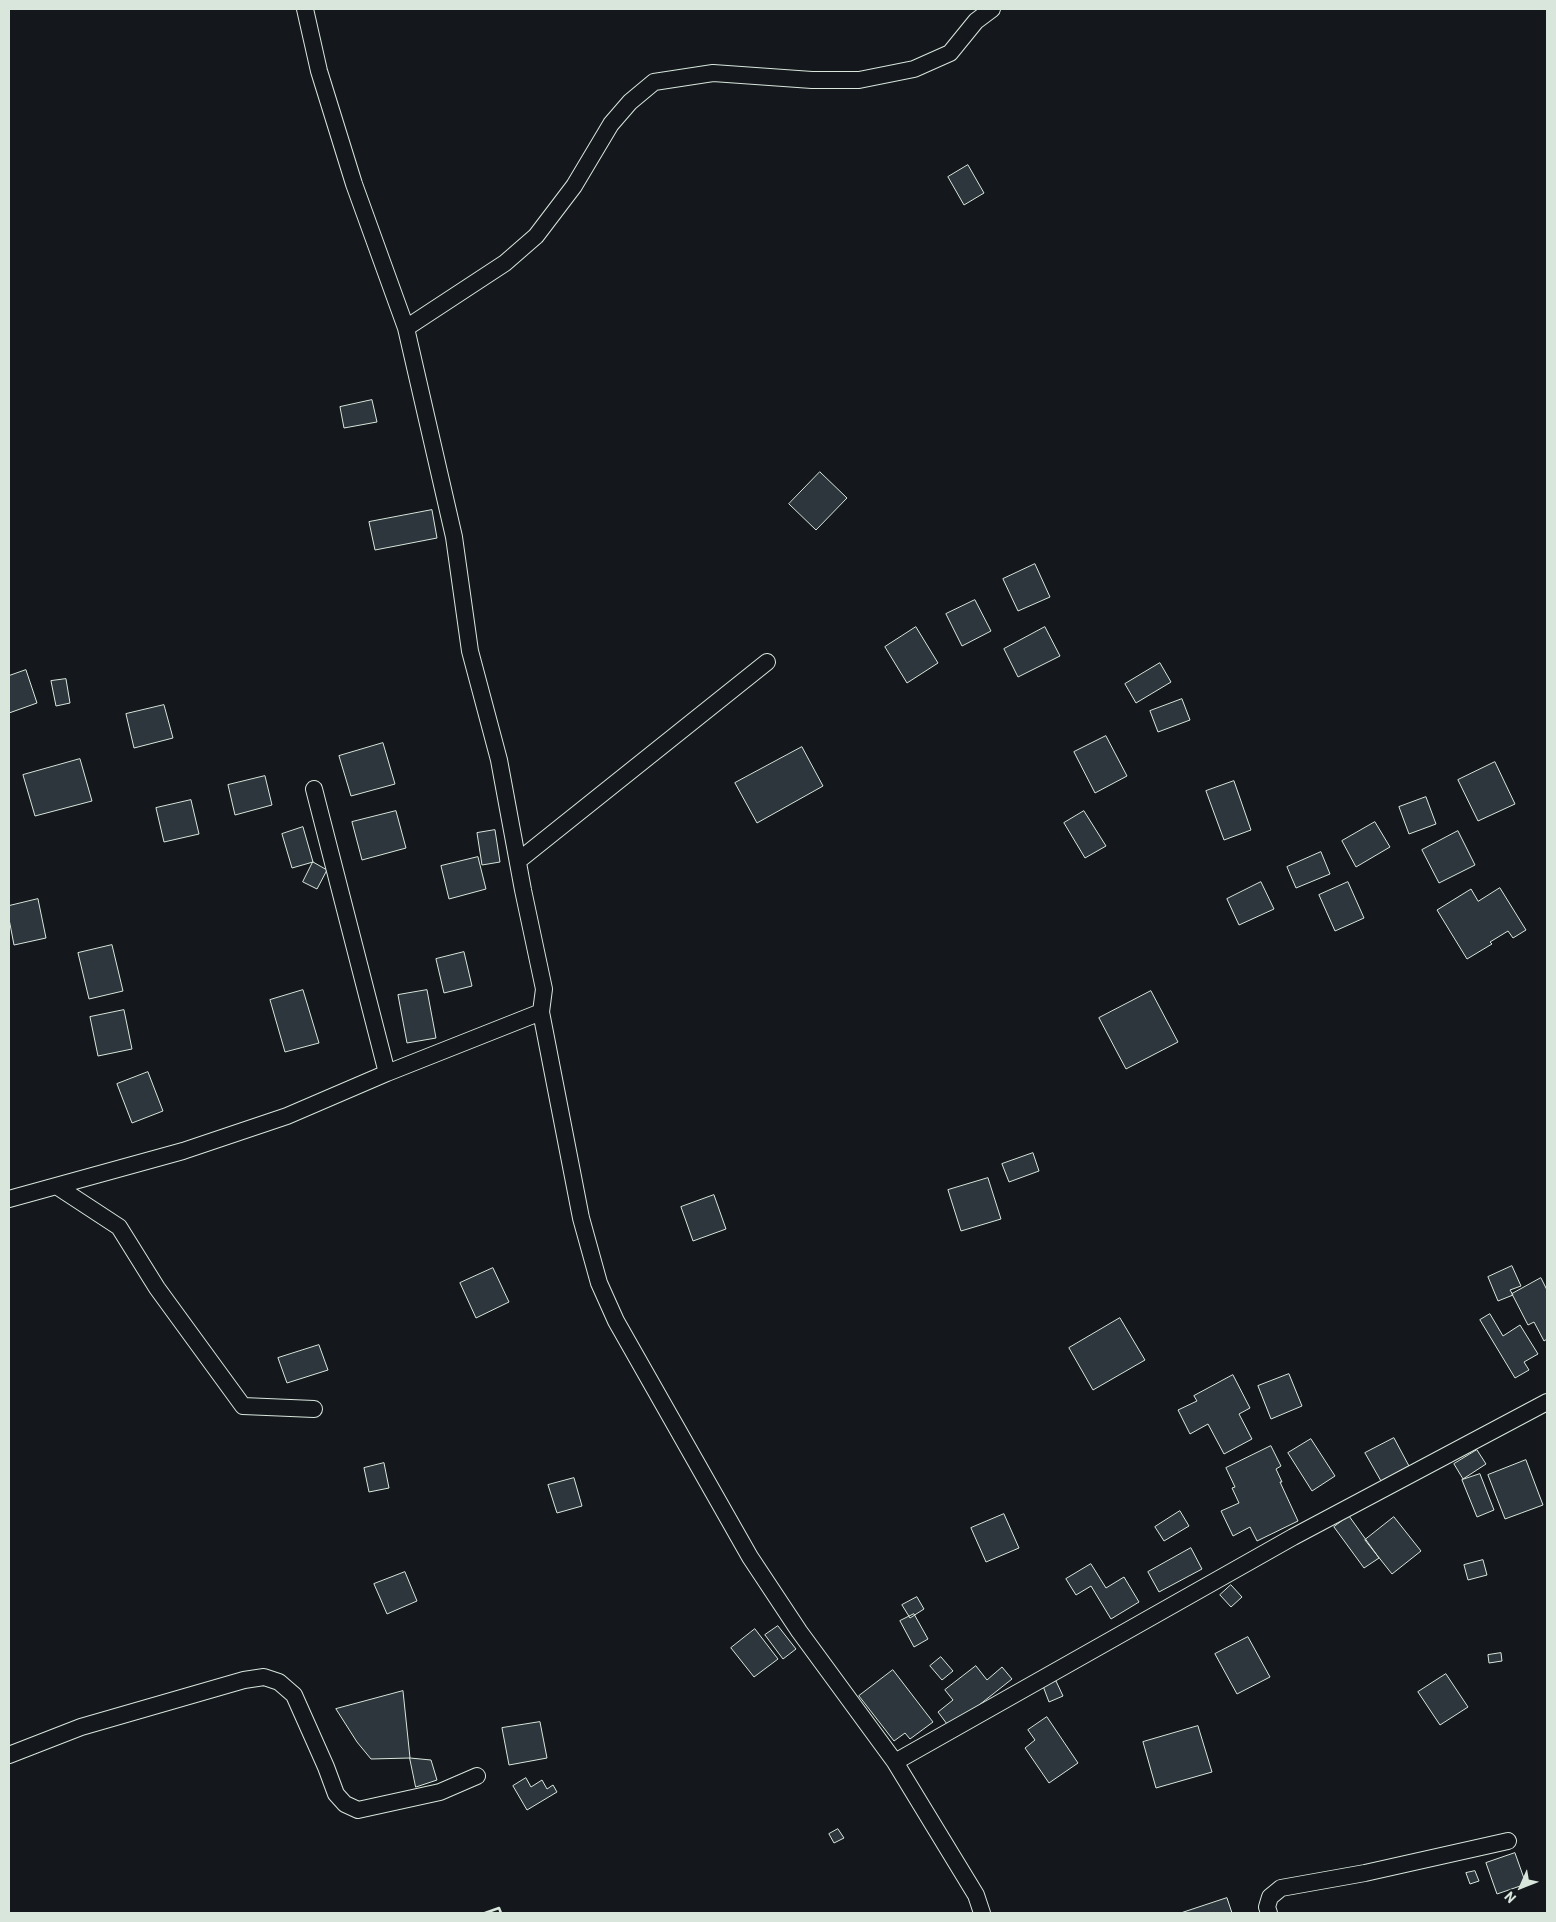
<!DOCTYPE html>
<html>
<head>
<meta charset="utf-8">
<style>
	body { margin:0 }
	#map { position:relative; width:1556px; height:1922px; overflow:hidden; background:#14181c; font-family:Barlow,sans-serif }
	canvas { display:block }
	.frame { position:absolute; inset:0; border:10px solid #d8e6dc; pointer-events:none }
	.north { position:absolute; left:1496px; top:1862px; width:50px; height:50px; -webkit-text-stroke:4px #14181c; paint-order:stroke; rotate:226deg; font-size:14px; font-weight:700; line-height:20px; text-align:center; color:#d8e6dc }
	.north::after { content:''; display:block; margin:auto; width:18px; height:22px; background:#d8e6dc; clip-path:polygon(50% 0,100% 100%,50% 72%,0 100%) }
</style>
</head>
<body>
<div id="map">
<canvas width="1556" height="1922"></canvas>
<div class="frame"></div>
<div class="north">N</div>
</div>
<script>
const g = document.querySelector('canvas').getContext('2d');
g.lineJoin = 'round';
function fillPath(path, color) { g.fillStyle = color; g.fill(path, 'evenodd'); }
function stroke(path, color, width, dash) { g.strokeStyle = color; g.lineWidth = width; g.lineCap = dash ? 'butt' : 'round'; g.setLineDash(dash || []); g.stroke(path); }
const building = new Path2D(`
	M968 165 984 193 964 205 948 177Z
	M372 400 377 422 344 428 340 407Z
	M820 472 847 498 816 530 789 504Z
	M432 510 437 538 375 550 369 522Z
	M1035 564 1050 597 1018 611 1003 579Z
	M975 600 991 631 962 646 946 614Z
	M916 627 938 663 907 683 885 647Z
	M1045 627 1060 656 1018 677 1004 649Z
	M1160 663 1171 682 1136 703 1125 684Z
	M26 670 37 703 9 713V676Z
	M66 679 70 703 56 706 51 681Z
	M1182 699 1190 720 1158 732 1150 711Z
	M164 705 173 738 134 748 126 714Z
	M1106 736 1127 776 1095 793 1074 752Z
	M383 743 395 784 351 796 339 756Z
	M802 747 823 786 757 823 735 783Z
	M80 759 92 801 35 816 23 775Z
	M1495 762 1515 804 1478 821 1458 780Z
	M265 776 272 805 235 815 228 785Z
	M1234 781 1251 830 1224 840 1206 791Z
	M1426 797 1436 824 1409 834 1399 807Z
	M191 800 199 834 164 842 156 808Z
	M396 811 406 848 362 860 352 822Z
	M1084 811 1106 846 1085 858 1064 823Z
	M1375 822 1390 847 1356 867 1342 841Z
	M303 827 313 862 292 868 282 834Z
	M495 830 500 862 482 865 477 833Z
	M1458 831 1475 865 1439 883 1422 850Z
	M1321 852 1330 874 1296 888 1287 867Z
	M478 857 486 889 449 899 441 866Z
	M313 862 327 870 317 889 303 882Z
	M1261 882 1274 909 1239 925 1227 899Z
	M1348 882 1364 918 1335 931 1319 895Z
	M1500 888 1526 930 1513 938 1508 931 1490 942 1492 944 1467 959 1437 910 1471 889 1478 901Z
	M38 899 46 938 14 945 9 919V906Z
	M112 945 123 991 89 999 78 953Z
	M464 952 472 986 444 993 436 959Z
	M303 990 319 1043 285 1052 270 1000Z
	M427 990 436 1038 407 1043 398 995Z
	M1151 991 1178 1042 1126 1069 1099 1018Z
	M124 1010 132 1049 98 1056 90 1017Z
	M148 1072 163 1111 132 1123 117 1084Z
	M1033 1153 1039 1171 1009 1182 1002 1164Z
	M988 1178 1001 1219 961 1231 948 1190Z
	M714 1195 726 1229 693 1241 681 1207Z
	M1512 1266 1521 1286 1510 1290 1513 1295 1498 1301 1488 1277Z
	M493 1268 509 1302 476 1318 460 1283Z
	M1541 1278 1547 1290V1339L1544 1341 1534 1322 1528 1325 1512 1294Z
	M1490 1314 1503 1336 1520 1325 1538 1354 1524 1362 1529 1370 1515 1378 1480 1320Z
	M1120 1318 1145 1360 1093 1390 1069 1348Z
	M319 1345 328 1370 287 1383 278 1358Z
	M1289 1374 1302 1406 1271 1419 1258 1386Z
	M1233 1375 1250 1408 1239 1414 1252 1439 1224 1454 1208 1424 1190 1434 1178 1410 1197 1401 1194 1396Z
	M1394 1438 1409 1466 1381 1481 1365 1453Z
	M1311 1439 1335 1476 1312 1491 1288 1453Z
	M1271 1446 1281 1466 1276 1469 1282 1482H1280L1298 1521 1257 1541 1250 1527 1233 1536 1221 1511 1239 1503 1232 1488 1235 1487 1226 1468Z
	M1477 1450 1486 1464 1463 1479 1454 1464Z
	M1526 1460 1543 1505 1505 1519 1488 1475Z
	M384 1463 389 1488 369 1492 364 1468Z
	M1480 1474 1494 1510 1477 1517 1462 1480Z
	M574 1478 582 1506 557 1513 548 1485Z
	M1180 1511 1189 1526 1164 1541 1155 1527Z
	M1004 1514 1019 1548 986 1562 971 1528Z
	M1349 1516 1379 1558 1364 1568 1334 1527Z
	M1394 1517 1421 1551 1392 1574 1365 1540Z
	M1191 1548 1202 1569 1159 1592 1148 1572Z
	M1483 1560 1487 1575 1468 1580 1464 1565Z
	M1091 1564 1106 1588 1124 1577 1139 1602 1111 1619 1091 1586 1076 1595 1066 1579Z
	M405 1572 417 1601 387 1614 374 1584Z
	M1231 1585 1242 1597 1231 1607 1220 1595Z
	M917 1597 924 1609 910 1618 902 1605Z
	M914 1614 928 1639 914 1647 900 1621Z
	M778 1626 796 1649 783 1659 765 1635Z
	M755 1629 778 1659 754 1677 731 1648Z
	M1248 1637 1270 1677 1237 1694 1215 1654Z
	M1501 1653 1502 1661 1489 1663 1488 1655Z
	M941 1657 953 1671 942 1680 930 1666Z
	M976 1666 987 1680 1002 1667 1012 1679 950 1728 938 1712 953 1700 945 1690Z
	M893 1670 933 1722 910 1739 905 1733 894 1741 859 1696Z
	M1446 1674 1468 1707 1440 1725 1418 1692Z
	M1056 1681 1063 1696 1049 1702 1043 1686Z
	M403 1691 410 1758 371 1759 357 1742 336 1709Z
	M1047 1717 1078 1763 1049 1783 1025 1748 1035 1740 1028 1730Z
	M540 1722 547 1758 509 1765 502 1728Z
	M1198 1726 1212 1772 1156 1788 1143 1742Z
	M410 1758 431 1760 437 1780 416 1787Z
	M526 1778 531 1787 542 1780 547 1789 553 1785 557 1792 527 1810 513 1786Z
	M838 1829 844 1838 834 1843 829 1834Z
	M1515 1853 1526 1884 1497 1894 1486 1863Z
	M1475 1871 1479 1881 1470 1884 1466 1873Z
	M1227 1898 1232 1913H1181Z`);
fillPath(building, '#2c363c');
stroke(building, '#d8e6dc', 1);
const street = new Path2D(`
	M305 9 319 71 354 184 406 328 454 537 470 651 499 760 523 890 544 989 541 1012 581 1218 599 1283 616 1321 750 1557 799 1631 895 1762 1293 1537 1547 1402
	M406 328 505 263 536 236 574 186 611 124 630 102 654 82 713 73 812 80H859L914 69 950 53 976 21 992 9
	M314 789 387 1073
	M518 861 767 662
	M58 1187 119 1227 157 1288 243 1406 314 1409
	M9 1199 183 1151 287 1116 387 1073 541 1012
	M9 1755 81 1727 244 1680 264 1677 279 1682 294 1695 326 1767 336 1794 345 1804 358 1810 440 1792 477 1776
	M895 1762 976 1895 982 1913
	M1269 1913 1267 1907 1270 1897 1281 1888 1365 1873 1508 1841`);
stroke(street, '#d8e6dc', 18);
stroke(street, '#14181c', 16);
stroke(new Path2D(`
	M485 1913 499 1908 501 1913`), '#d8e6dc', 2.5);
</script>
</body>
</html>
